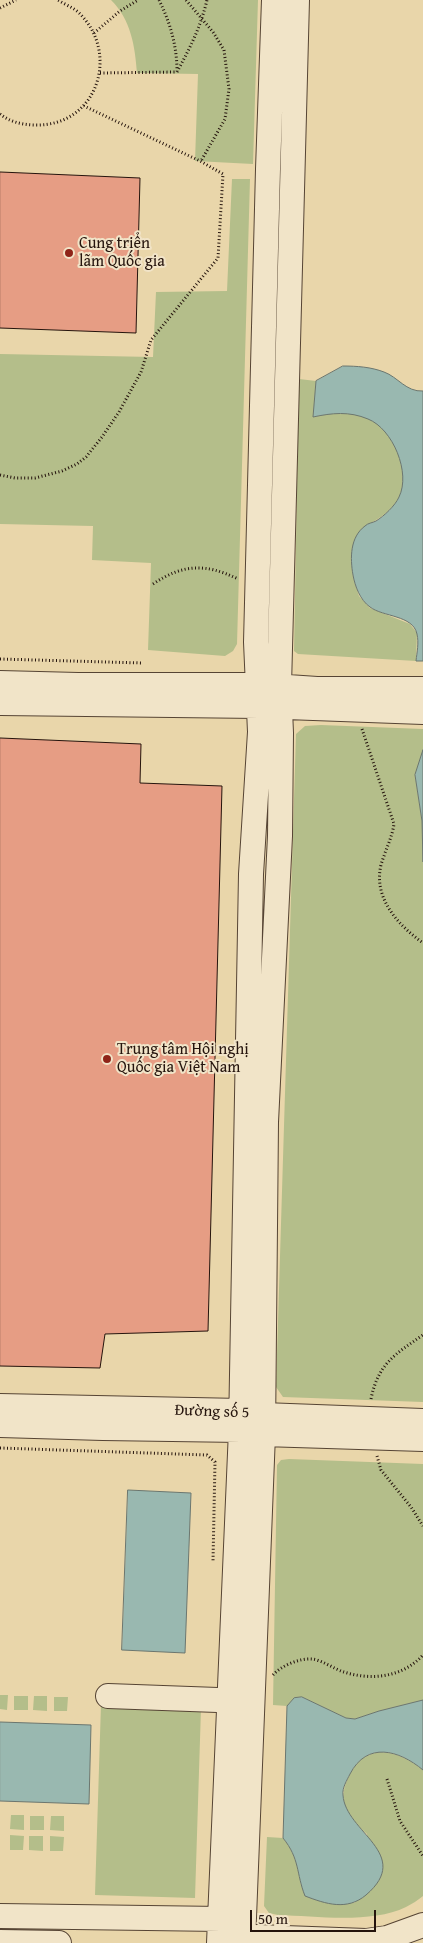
<!DOCTYPE html>
<html>
<head>
<meta charset="utf-8">
<style>
	body { margin:0 }
	#map { position:relative; width:423px; height:1943px; overflow:hidden; background:#e9d6aa; font-family:"Gentium Book Plus",serif }
	canvas { display:block }
	.scale { position:absolute; left:250px; top:1910px; width:126px; height:22px; box-sizing:border-box; border:2px solid #25140d; border-top:0; padding-left:6px; font-size:15px; line-height:18px; white-space:nowrap; color:#25140d; -webkit-text-stroke:4px #f1e4c8; paint-order:stroke }
</style>
</head>
<body>
<div id="map">
<canvas width="423" height="1943"></canvas>
<div class="scale">50 m</div>
</div>
<script>
const g = document.querySelector('canvas').getContext('2d');
g.lineJoin = 'round';
function fillPath(path, color) { g.fillStyle = color; g.fill(path, 'evenodd'); }
function stroke(path, color, width, dash) { g.strokeStyle = color; g.lineWidth = width; g.lineCap = dash ? 'butt' : 'round'; g.setLineDash(dash || []); g.stroke(path); }
function drawText(font, color, halo, rows, align = 'center') {
  g.font = font + ' "Gentium Book Plus",serif'; g.lineWidth = 4; g.setLineDash([]); g.textBaseline = 'middle'; g.strokeStyle = halo; g.fillStyle = color; for (const [text, x, y, turn = 0] of rows) {
    g.save(); g.translate(x, y); g.rotate((+turn || 0) * Math.PI / 180); g.textAlign = isNaN(turn) ? turn : align; if (halo) g.strokeText(text, 0, 0); g.fillText(text, 0, 0); g.restore();
  }
}
fillPath(new Path2D(`
	M111 0H258L253 164 195 161 198 74 137 73C135 46 131 20 111 0Z
	M232 179H250L237 644 233 651 225 656 148 650 151 563 92 560 93 526 0 524V354L153 357 156 292 227 291Z
	M299 379 316 381 313 417C332 413 351 410 370 419 393 431 411 472 400 496 393 510 378 520 365 526L351 559 353 576 359 596 370 608 410 624 417 633 416 661 298 654 294 651Z
	M321 725 423 729V754L415 775 422 821 423 862V1402L283 1397 276 1387 296 734 305 726Z
	M289 1459 423 1464V1700L379 1711 355 1719 346 1718 302 1697 294 1698 287 1706 273 1705 277 1465 281 1460Z
	M0 1695H8L7 1710 0 1709Z
	M14 1696H28V1710H14Z
	M34 1696H47V1711L33 1710Z
	M54 1697H68L67 1711H54Z
	M101 1704 201 1708 195 1898 95 1895Z
	M378 1752C395 1752 409 1759 423 1770V1896C418 1900 412 1904 406 1907 371 1924 317 1916 278 1915L269 1913 264 1906 267 1837 283 1838C295 1853 298 1866 301 1885L354 1903 373 1888 367 1834C347 1816 336 1802 349 1776 357 1761 361 1757 378 1752Z
	M11 1815H24V1830L10 1829Z
	M30 1816H44V1830H30Z
	M51 1816H64V1831L50 1830Z
	M10 1835 24 1836 23 1850H10Z
	M29 1836H43V1851L29 1850Z
	M50 1836 64 1837 63 1851H50Z`), '#b4be8a');
const water = new Path2D(`
	M343 366C357 366 371 367 384 372 398 377 406 392 423 391V661H416C417 652 419 643 417 634 413 615 383 617 370 607 360 600 355 586 353 575 350 558 350 537 365 526 368 523 372 523 376 521 384 516 395 506 399 497 411 473 393 429 368 419 349 411 332 413 313 417L316 381Z
	M423 750V862L422 821 415 775Z
	M128 1490 191 1493 185 1653 122 1650Z
	M302 1697 346 1718 355 1719 379 1711 423 1700V1770C399 1750 367 1741 350 1774 347 1780 342 1788 343 1795 345 1832 414 1854 366 1895 347 1911 326 1904 305 1896 296 1873 300 1859 283 1838L287 1706 294 1698Z
	M0 1722 91 1725 89 1804 0 1801Z`);
fillPath(water, '#99b8b0');
stroke(water, '#6b766f', 1);
const building = new Path2D(`
	M0 172 140 178 136 333 0 328Z
	M0 738 141 744 140 783 222 786 208 1331 105 1334 100 1368 0 1366Z`);
fillPath(building, '#e69d84');
stroke(building, '#25140d', 1);
const minor = new Path2D(`
	M0 683 78 685H258L317 689H423
	M0 703 259 706 423 712
	M0 1406 241 1411 263 1415 423 1421
	M0 1425 103 1428 241 1430 263 1434 423 1439
	M108 1696 245 1701
	M0 1916 221 1919 236 1922
	M0 1942 59 1943
	M219 1943 241 1430 251 874 260 732 256 642 268 169 274 0
	M243 1943 263 1434 266 1122 280 836 281 733 279 686 297 0
	M249 1943 257 1937 366 1941 387 1938 423 1925`);
stroke(minor, '#564434', 26);
stroke(new Path2D(`
	M159 0C170 22 177 46 177 71
	M186 0 213 32 224 50 229 89 225 119 201 161
	M0 8 16 0
	M94 33 120 11 138 0
	M177 72C190 48 201 26 207 0
	M100 73 177 72
	M0 114C10 122 23 125 36 125 98 126 121 52 78 12 72 7 64 4 58 0
	M0 475 15 478H35L62 471 77 464 86 457 102 437 119 412 141 372 151 340 218 258 223 174 200 161 84 106
	M153 584C183 564 205 563 238 579
	M0 659 142 663
	M362 729 394 824C392 838 385 851 381 865 373 898 398 925 423 943
	M371 1399C378 1364 395 1354 423 1335
	M0 1448 207 1455 215 1462 213 1561
	M377 1456 381 1470 411 1507 423 1526
	M273 1675C281 1666 299 1658 312 1659 322 1660 334 1669 344 1672 372 1681 403 1677 423 1655
	M387 1779 400 1821 423 1856`), '#25140d', 3, [1, 2.5]);
stroke(minor, '#f1e4c8', 24);
for (const [x, y, r, color] of [
	[69,253,5,"#8f2418"],
	[107,1059,5,"#8f2418"]
]) { const dot = new Path2D(); dot.arc(x, y, r, 0, 2 * Math.PI); g.fillStyle = color; g.fill(dot); stroke(dot, '#f1e4c8', 2); }
drawText('16px', '#25140d', '#f1e4c8', [
	["Cung triển",79,244],
	["lãm Quốc gia",79,262],
	["Trung tâm Hội nghị",117,1050],
	["Quốc gia Việt Nam",117,1068]
], 'left');
drawText('16px', '#25140d', '#f1e4c8', [
	["Đường số 5",212,1412,2]
]);
</script>
</body>
</html>
